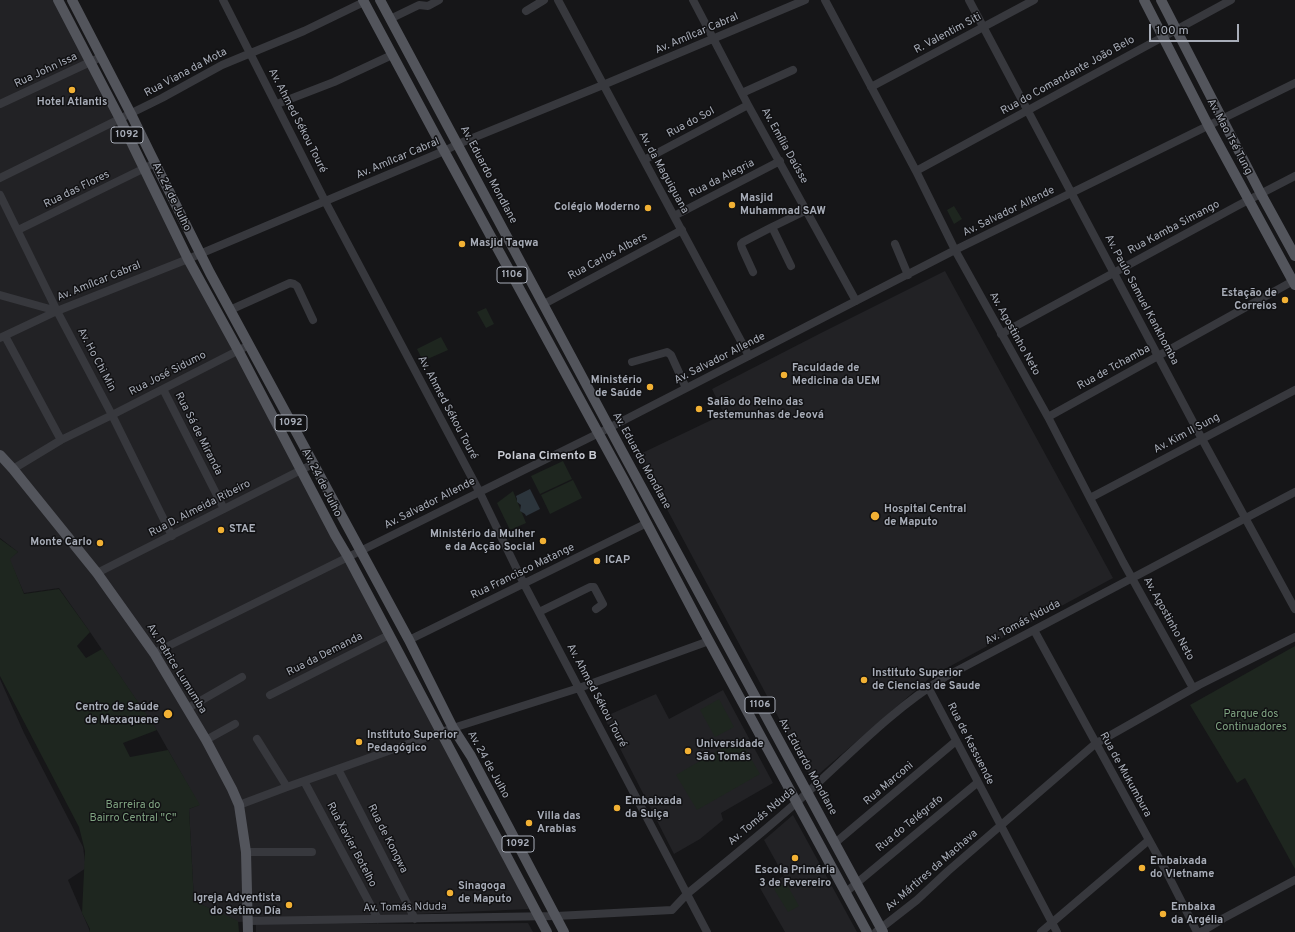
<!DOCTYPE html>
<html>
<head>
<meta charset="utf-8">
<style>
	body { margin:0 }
	#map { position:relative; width:1295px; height:932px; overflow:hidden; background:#161618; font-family:Overpass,sans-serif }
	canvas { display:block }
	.scale { position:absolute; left:1149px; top:24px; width:90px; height:18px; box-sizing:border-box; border:2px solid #a8adb8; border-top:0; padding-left:5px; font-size:12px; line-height:14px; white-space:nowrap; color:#a8adb8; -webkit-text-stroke:3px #111113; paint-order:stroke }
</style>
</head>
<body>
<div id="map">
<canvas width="1295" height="932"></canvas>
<div class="scale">100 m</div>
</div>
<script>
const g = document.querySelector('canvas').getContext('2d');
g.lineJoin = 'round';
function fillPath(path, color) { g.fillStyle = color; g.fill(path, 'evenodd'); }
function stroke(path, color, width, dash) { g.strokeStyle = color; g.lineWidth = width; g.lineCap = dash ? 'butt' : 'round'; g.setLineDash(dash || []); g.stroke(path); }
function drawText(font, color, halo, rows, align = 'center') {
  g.font = font + ' Overpass,sans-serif'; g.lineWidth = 3; g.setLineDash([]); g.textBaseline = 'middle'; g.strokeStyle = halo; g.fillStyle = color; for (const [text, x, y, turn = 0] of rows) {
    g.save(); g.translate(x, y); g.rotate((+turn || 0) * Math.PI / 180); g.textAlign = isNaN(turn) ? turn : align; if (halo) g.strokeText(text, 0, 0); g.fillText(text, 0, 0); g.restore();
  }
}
fillPath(new Path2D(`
	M0 0H59L529 909 238 922 194 901 189 809 199 805 158 732 90 632 59 588 24 593 9 559 18 552 0 538Z
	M945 271 1113 578 932 676 812 780 638 455 724 414 712 389 821 333Z
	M0 679 24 733 83 847 86 868 68 880 89 929V932H0Z
	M723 690 773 783 721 813 723 820 700 839 674 854 604 717 656 694 669 719Z
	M793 815 857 932H785L760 888 784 876 764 840Z
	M256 922 413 924 528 923 533 932H256Z`), '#222225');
fillPath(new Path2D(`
	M954 206 962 219 954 224 947 210Z
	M486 308 494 324 486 328 477 312Z
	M441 337 448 350 423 361 417 349Z
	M563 461 572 479 540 494 531 476Z
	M573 480 582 498 550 514 541 495Z
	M513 491 526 523 510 530 497 503Z
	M0 539 18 552 10 559 24 594 59 589 90 632 77 646 86 658 102 649 157 730 123 743 130 757 168 750 200 805 189 809 194 901 238 921 239 932H89L90 929 82 913 85 851 79 827 0 676Z
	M1295 646V869L1245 778 1237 783 1190 705Z
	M719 699 734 727 715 737 700 710Z
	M739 738 760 774 697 810 676 775Z
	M786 883 799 906 788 912 774 889Z`), '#1e261f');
fillPath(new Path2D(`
	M530 489 540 509 526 516 525 514 520 511 521 505 517 502V499L516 496Z`), '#2c353c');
stroke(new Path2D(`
	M223 0 325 201 479 491 524 584 707 932
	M558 0 749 356
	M693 0 748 105 856 301
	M825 0 916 171 955 250 1048 417 1123 562 1193 688
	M969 0 1202 439 1295 609
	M526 11 544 0
	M390 19 419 5 428 6 439 0
	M871 87 1034 0
	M742 93 793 70
	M0 104 101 57
	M277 104 334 82 392 55
	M644 160 748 105
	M916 171 1231 0
	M0 178 162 98 222 65 304 31 364 2
	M0 195 57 311 112 415 172 536
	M674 216 780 161
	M18 230 155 163
	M895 244 908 275
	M791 266 772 227 807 210
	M753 272 742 248 741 244 743 242 772 227
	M0 295 57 311
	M544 304 682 230
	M230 310 290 283 294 284 297 286 313 320
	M1001 334 1237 206 1295 176
	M5 336 61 440
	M0 338 57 311 188 259 444 151 458 144 603 85 805 0
	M632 362 667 352 671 355 686 388
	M163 389 224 509
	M1048 417 1295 280
	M13 469 61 440 112 415 249 345
	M1090 498 1295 390
	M97 573 313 464
	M539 612 590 587H594L603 604 596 609
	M1034 630 1166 871 1197 932
	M409 640 647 523
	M154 653 599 433 955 250 1295 83
	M928 687 1057 932
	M270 695 389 635
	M188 708 242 677
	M257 739 287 787
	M206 740 235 724
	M338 769 415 919
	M304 781 378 919
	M239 805 287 787 453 728 579 688 709 641
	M835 843 956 741
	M246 852H312
	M846 892 977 783
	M248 921 556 916 672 910 687 894C727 861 769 828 808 792 851 753 894 708 945 677L1295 492
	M876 932 917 900 948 871 1095 744 1199 685 1295 637
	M1041 932 1149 840
	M1201 932 1224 918 1295 880`), '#37383d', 8);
stroke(new Path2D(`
	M58 0 120 119 188 259 238 350 335 535 348 557 547 932
	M72 0 131 114 150 153 210 273 409 640 453 728 471 756 564 932
	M363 0 436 136 625 482 703 630 867 932
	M380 0 623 453 883 932
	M1144 0 1208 125 1295 285
	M1161 0 1261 194 1295 256
	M0 455 13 469 97 573 154 653 206 740 232 789 239 805 246 852 248 932`), '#53555c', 10);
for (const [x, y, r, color] of [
	[72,90,4,"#f2b134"],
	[732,205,4,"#f2b134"],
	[648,208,4,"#f2b134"],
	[462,244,4,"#f2b134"],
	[1285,300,4,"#f2b134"],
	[784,375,4,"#f2b134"],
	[650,387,4,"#f2b134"],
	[699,409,4,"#f2b134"],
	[875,516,5,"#f2b134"],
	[221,530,4,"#f2b134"],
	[543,541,4,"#f2b134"],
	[100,543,4,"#f2b134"],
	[597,561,4,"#f2b134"],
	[864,680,4,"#f2b134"],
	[168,714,5,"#f2b134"],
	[359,742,4,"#f2b134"],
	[688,751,4,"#f2b134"],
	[617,808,4,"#f2b134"],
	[529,823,4,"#f2b134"],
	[795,858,4,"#f2b134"],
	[1142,868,4,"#f2b134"],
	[450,893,4,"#f2b134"],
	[289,905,4,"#f2b134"],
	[1163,914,4,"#f2b134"]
]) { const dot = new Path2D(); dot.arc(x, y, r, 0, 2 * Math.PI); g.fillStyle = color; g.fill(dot); stroke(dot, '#111113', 1.5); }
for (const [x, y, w] of [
	[127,135,32],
	[512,275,30],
	[291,423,32],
	[760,705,30],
	[518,844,32]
]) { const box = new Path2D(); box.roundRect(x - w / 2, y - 8, w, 16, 3); g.fillStyle = '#111113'; g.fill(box); stroke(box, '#a8adb8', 1); }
drawText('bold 10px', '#a8adb8', null, [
	["1092",127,135],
	["1106",512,275],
	["1092",291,423],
	["1106",760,705],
	["1092",518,844]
]);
drawText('11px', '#a8adb8', '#111113', [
	["Av. Amílcar Cabral",697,34,-23],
	["R. Valentim Siti",948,34,-28],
	["Rua John Issa",46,71,-25],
	["Rua Viana da Mota",186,73,-28],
	["Rua do Comandante João Belo",1068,76,-29],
	["Av. Ahmed Sékou Touré",297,121,63],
	["Rua do Sol",691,123,-28],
	["Av. Mao Tsé Tung",1229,137,62],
	["Av. Emília Daússe",784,146,61],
	["Av. Amílcar Cabral",398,159,-23],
	["Av. da Maguiguana",663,173,61],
	["Av. Eduardo Mondlane",488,175,62],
	["Rua da Alegria",722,179,-27],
	["Rua das Flores",77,190,-26],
	["Av. 24 de Julho",171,197,64],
	["Av. Salvador Allende",1009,212,-26],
	["Rua Kamba Simango",1174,228,-28],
	["Rua Carlos Albers",608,257,-28],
	["Av. Amílcar Cabral",99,282,-22],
	["Av. Paulo Samuel Kankhomba",1141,300,62],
	["Av. Agostinho Neto",1014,334,61],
	["Av. Salvador Allende",720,359,-27],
	["Av. Ho Chi Min",96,360,62],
	["Rua de Tchamba",1114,368,-29],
	["Rua José Sidumo",168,374,-27],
	["Av. Ahmed Sékou Touré",447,408,62],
	["Rua Sá de Miranda",198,434,63],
	["Av. Kim II Sung",1187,434,-28],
	["Av. Eduardo Mondlane",641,461,61],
	["Av. 24 de Julho",321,483,63],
	["Av. Salvador Allende",430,504,-27],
	["Rua D. Almeida Ribeiro",200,509,-27],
	["Rua Francisco Matange",523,572,-26],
	["Av. Agostinho Neto",1168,619,61],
	["Av. Tomás Nduda",1023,623,-28],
	["Rua da Demanda",325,655,-27],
	["Av. Patrice Lumumba",176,669,58],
	["Av. Ahmed Sékou Touré",596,696,62],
	["Rua de Kassuende",970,744,63],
	["Av. 24 de Julho",488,765,61],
	["Av. Eduardo Mondlane",807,767,61],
	["Rua de Mukumbura",1125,775,61],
	["Rua Marconi",889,784,-40],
	["Av. Tomás Nduda",762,817,-40],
	["Rua do Telégrafo",910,824,-39],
	["Rua de Kongwa",387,839,63],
	["Rua Xavier Botelho",351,845,62],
	["Av. Mártires da Machava",932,871,-41],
	["Av. Tomás Nduda",405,908,-1]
]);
drawText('bold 11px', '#a8adb8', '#111113', [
	["Hotel Atlantis",72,103,"center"],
	["Masjid",740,199],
	["Muhammad SAW",740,212],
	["Colégio Moderno",640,208,"right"],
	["Masjid Taqwa",470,244],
	["Estação de",1277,294,"right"],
	["Correios",1277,307,"right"],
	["Faculdade de",792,369],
	["Medicina da UEM",792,382],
	["Ministério",642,381,"right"],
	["de Saúde",642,394,"right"],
	["Salão do Reino das",707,403],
	["Testemunhas de Jeová",707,416],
	["Hospital Central",884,510],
	["de Maputo",884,523],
	["STAE",229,530],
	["Ministério da Mulher",535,535,"right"],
	["e da Acção Social",535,548,"right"],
	["Monte Carlo",92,543,"right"],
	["ICAP",605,561],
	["Instituto Superior",872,674],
	["de Ciencias de Saude",872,687],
	["Centro de Saúde",159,708,"right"],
	["de Mexaquene",159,721,"right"],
	["Instituto Superior",367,736],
	["Pedagógico",367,749],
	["Universidade",696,745],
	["São Tomás",696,758],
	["Embaixada",625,802],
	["da Suiça",625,815],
	["Villa das",537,817],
	["Arabias",537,830],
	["Embaixada",1150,862],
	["do Vietname",1150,875],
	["Escola Primária",795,871,"center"],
	["3 de Fevereiro",795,884,"center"],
	["Sinagoga",458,887],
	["de Maputo",458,900],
	["Igreja Adventista",281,899,"right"],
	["do Setimo Día",281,912,"right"],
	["Embaixa",1171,908],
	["da Argélia",1171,921]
], 'left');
drawText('11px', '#7fa381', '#111113', [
	["Parque dos",1251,715],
	["Continuadores",1251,728],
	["Barreira do",133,806],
	["Bairro Central \"C\"",133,819]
]);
drawText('bold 12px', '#c9ccd4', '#111113', [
	["Polana Cimento B",547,457]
]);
</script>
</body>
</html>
